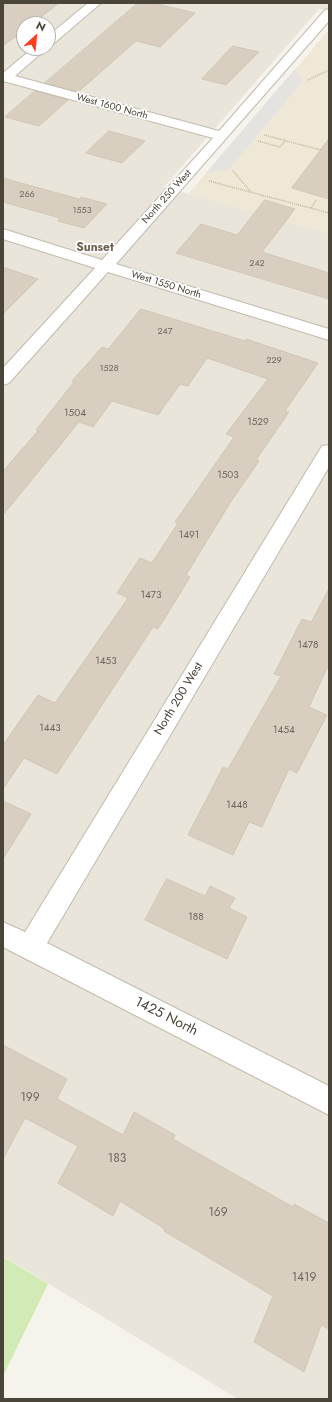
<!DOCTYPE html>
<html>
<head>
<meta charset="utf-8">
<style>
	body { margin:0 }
	#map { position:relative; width:332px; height:1402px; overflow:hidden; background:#f6f3ec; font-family:Jost,sans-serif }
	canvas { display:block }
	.frame { position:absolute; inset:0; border:4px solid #4b4439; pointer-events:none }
	.north { position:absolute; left:16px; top:16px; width:40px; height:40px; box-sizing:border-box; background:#fff; border:1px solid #b7b4b0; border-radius:50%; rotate:27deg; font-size:11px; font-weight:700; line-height:16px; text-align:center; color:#4b4439 }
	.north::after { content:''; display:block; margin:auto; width:14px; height:18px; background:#fc3f1d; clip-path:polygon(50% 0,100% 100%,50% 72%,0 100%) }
</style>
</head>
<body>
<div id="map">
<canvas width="332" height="1402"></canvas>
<div class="frame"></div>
<div class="north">N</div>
</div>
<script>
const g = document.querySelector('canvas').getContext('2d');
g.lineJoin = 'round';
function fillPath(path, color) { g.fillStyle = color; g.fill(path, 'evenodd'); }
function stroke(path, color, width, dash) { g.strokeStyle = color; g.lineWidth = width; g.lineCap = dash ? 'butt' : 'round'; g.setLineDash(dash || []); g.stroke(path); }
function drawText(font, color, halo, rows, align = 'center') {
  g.font = font + ' Jost,sans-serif'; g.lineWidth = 3.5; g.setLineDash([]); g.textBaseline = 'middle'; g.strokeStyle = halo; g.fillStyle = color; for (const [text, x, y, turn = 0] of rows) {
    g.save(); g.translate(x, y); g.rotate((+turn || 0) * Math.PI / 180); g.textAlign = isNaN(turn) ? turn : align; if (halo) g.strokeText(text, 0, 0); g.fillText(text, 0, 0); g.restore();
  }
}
fillPath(new Path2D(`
	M3 3H329V11L319 9 164 187 329 233V1399H238L3 1256ZM24 24H48V48H24Z`), '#eae5da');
fillPath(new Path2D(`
	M329 30V233L188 194 205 174Z`), '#efe8d6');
fillPath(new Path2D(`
	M3 1257 48 1284 3 1376Z`), '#d2eab5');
fillPath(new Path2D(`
	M294 70 303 81 229 169 205 174Z`), '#e5e3e0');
const building = new Path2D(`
	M3 3H59L32 24H24V30L3 46Z
	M138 3H153L195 13 160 47 136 41 78 92 45 83Z
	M233 46 259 52 226 85 202 79Z
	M35 91 68 100 39 126 5 117Z
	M109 131 145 141 122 163 86 153Z
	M329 139V199L292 188Z
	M3 178 79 199 81 197 107 204 84 228 58 221 60 218 3 202Z
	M265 200 295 209 262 252 329 273V299L176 253 201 224 237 235Z
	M3 267 38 279 3 314Z
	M141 309 245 341 246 339 318 363 285 411 289 412 256 460 259 461 230 503 186 575 190 577 158 629 153 627 57 774 24 758 3 789V745L38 695 55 703 128 598 117 593 140 558 152 563 178 523 175 522 234 437 226 434 268 379 207 358 188 386 180 384 158 415 112 401 93 427 79 422 3 515V471L38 431 36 430 74 382 72 381 102 347 108 349Z
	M329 589V664L309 707 327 715 297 773 289 769 262 827 249 822 233 855 188 835 223 767 228 769 281 676 274 674 302 619 311 622Z
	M3 801 31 814 3 859Z
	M167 879 205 896 210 886 235 898 229 908 247 917 227 959 145 920Z
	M3 1045 67 1079 57 1099 123 1135 134 1112 175 1135 173 1139 293 1207 294 1204 329 1223V1329L321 1325 304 1372 254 1342 273 1296 164 1231 165 1229 120 1201 113 1216 58 1183 78 1146 25 1118 3 1159Z`);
fillPath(building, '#d8cfc1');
stroke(building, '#d3c7b4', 1);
const minor = new Path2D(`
	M88 3H101L52 45 48 46V36Z
	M329 9V21L116 264 329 329V340L108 272 9 383 3 385V368L95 268 3 239V229L102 260 213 138 3 81V73L33 48H47L15 76 219 131 325 10Z
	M329 445V467L47 943 329 1086V1115L3 947V922L25 932 322 446Z`);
stroke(minor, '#c2bbae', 2);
stroke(new Path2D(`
	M308 80 329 70
	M264 135 321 150
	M258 141 280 147 285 141
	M233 171 251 192
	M209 181 329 213
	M311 208 316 200`), '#c4b79f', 1.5, [1, 1]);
fillPath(minor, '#fff');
drawText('9px', '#6e675b', null, [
	["266",27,195],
	["1553",82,211],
	["242",257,264],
	["247",165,332],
	["229",274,361],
	["1528",109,369]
]);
drawText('10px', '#4b4439', '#fff', [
	["West 1600 North",112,107,15],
	["North 250 West",167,197,-48],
	["West 1550 North",166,285,17]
]);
drawText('10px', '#6e675b', null, [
	["1504",75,414],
	["1529",258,423],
	["1503",228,476],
	["1491",189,536],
	["1473",151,596],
	["1478",308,646],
	["1453",106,662],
	["1443",50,729],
	["1454",284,731],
	["1448",237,806],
	["188",196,918]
]);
drawText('bold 12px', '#6e6250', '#fff', [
	["Sunset",95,248]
]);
drawText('12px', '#4b4439', '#fff', [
	["North 200 West",179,699,-59]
]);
drawText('12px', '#6e675b', null, [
	["199",30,1098],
	["183",117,1159],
	["169",218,1213],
	["1419",304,1278]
]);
drawText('14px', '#4b4439', '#fff', [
	["1425 North",166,1017,27]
]);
</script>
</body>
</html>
